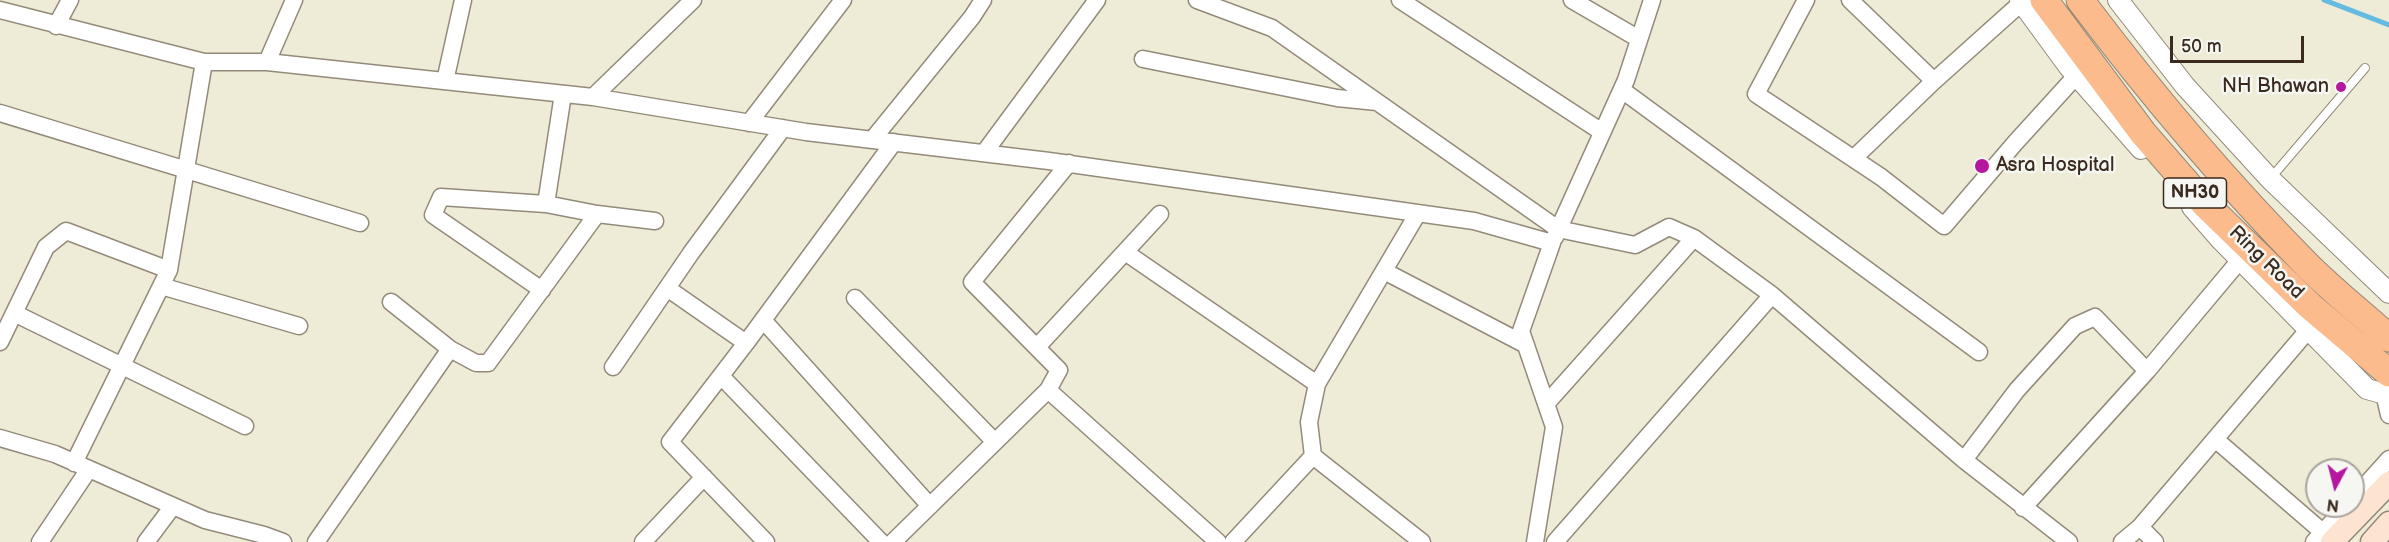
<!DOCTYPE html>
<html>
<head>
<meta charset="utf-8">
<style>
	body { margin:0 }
	#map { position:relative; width:2389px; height:542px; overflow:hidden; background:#eeebd6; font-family:"Balsamiq Sans",sans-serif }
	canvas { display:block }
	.north { position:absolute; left:2305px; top:458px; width:60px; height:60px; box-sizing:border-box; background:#f6f6f2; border:2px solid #aba49d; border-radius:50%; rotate:187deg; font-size:16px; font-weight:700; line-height:24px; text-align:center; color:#3b2a1e }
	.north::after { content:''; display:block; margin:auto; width:21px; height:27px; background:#b5179e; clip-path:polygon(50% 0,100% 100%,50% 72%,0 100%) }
	.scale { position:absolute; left:2170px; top:36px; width:134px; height:27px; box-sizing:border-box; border:3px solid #3b2a1e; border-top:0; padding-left:8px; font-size:18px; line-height:21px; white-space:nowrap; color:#3b2a1e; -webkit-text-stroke:4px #f6f6f2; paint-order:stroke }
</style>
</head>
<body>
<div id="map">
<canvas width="2389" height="542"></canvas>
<div class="north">N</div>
<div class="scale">50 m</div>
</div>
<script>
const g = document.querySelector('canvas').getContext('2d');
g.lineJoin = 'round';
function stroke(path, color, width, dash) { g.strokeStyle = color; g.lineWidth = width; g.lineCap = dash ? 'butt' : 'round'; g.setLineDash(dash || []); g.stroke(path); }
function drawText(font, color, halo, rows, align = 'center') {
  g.font = font + ' "Balsamiq Sans",sans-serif'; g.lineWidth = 5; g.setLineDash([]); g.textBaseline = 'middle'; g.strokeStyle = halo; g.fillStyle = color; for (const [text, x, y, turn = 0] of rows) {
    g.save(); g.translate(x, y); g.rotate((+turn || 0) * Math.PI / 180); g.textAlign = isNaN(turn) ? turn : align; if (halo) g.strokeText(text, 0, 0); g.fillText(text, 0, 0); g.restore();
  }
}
stroke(new Path2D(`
	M2324 0 2389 25`), '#65bae1', 5);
const service = new Path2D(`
	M2270 179 2365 68`);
const minor = new Path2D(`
	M1197 0 1272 28 1558 229 1635 245 1669 227 1694 238 1772 295
	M1400 0 1602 132
	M1572 0 1639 39
	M1806 0 1756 94 1881 177 1944 226 2015 143 2076 76
	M1850 0 1934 81 2021 3
	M0 10 204 62H267L593 97 806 132 1049 161 1474 221 1552 243 1521 331 1554 427 1535 542
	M56 26 70 0
	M1143 59 1337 98 1377 102
	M267 62 294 0
	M445 81 463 0
	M1622 90 1979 352
	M563 94 546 204 597 214 655 221
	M593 97 693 0
	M0 113 360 223
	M749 123 843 0
	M872 140 972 17 983 0
	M984 153 1097 0
	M1854 158 1934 81
	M1418 213 1317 384 1309 422 1313 456 1422 542
	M1555 237 1626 80 1652 0
	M1125 252 1317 384
	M1384 271 1526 345
	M161 286 299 326
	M667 288 746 343 670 442 766 542
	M542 290 433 215 441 197 546 204
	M855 298 995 442
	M14 313 245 426
	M763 320 930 506
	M0 342 46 247 66 231 169 270
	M746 343 894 142
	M1037 347 1160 214
	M450 349 476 363H488L597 214
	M613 367 691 253 783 128
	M721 376 881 542
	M1048 390 1059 370 972 282 1069 163
	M2384 393 2389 415
	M1546 404 1694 238
	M0 438 55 454 205 520 264 535 283 542
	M2215 439 2333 541
	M1964 460 2017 390 2075 326 2095 317 2147 371
	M74 463 169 270 204 62
	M2353 499 2389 459
	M2023 508 2147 371 2240 260
	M2140 527 2155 542
	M40 542 89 469
	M146 542 173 506
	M316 542 450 349 391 302
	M643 542 704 477
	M893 542 1048 390 1218 542
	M1233 542 1313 456
	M1555 542 1772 295 1964 460 2069 542
	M2122 542 2140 527 2309 329
	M2314 542 2347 506`);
const tertiary = new Path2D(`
	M2020 0 2069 67 2141 149
	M2118 0 2185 86 2270 179 2389 293
	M2192 207 2220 239 2367 389 2389 395`);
const secondary = new Path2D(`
	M2332 542 2389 483
	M2372 542 2389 523`);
const trunk = new Path2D(`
	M2044 0 2143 133 2204 203 2310 306 2389 373
	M2080 0C2150 93 2225 182 2307 265 2333 291 2362 314 2389 338`);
stroke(service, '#948a7a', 10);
stroke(minor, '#948a7a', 19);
stroke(tertiary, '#948a7a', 22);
stroke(secondary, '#948a7a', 25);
stroke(trunk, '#948a7a', 29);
stroke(service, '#fff', 8);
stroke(minor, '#fff', 16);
stroke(tertiary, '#fff', 20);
stroke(secondary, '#fde4d1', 22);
stroke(trunk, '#fbbb8d', 27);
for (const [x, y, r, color] of [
	[2341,87,6,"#b5179e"],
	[1982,166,8,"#b5179e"]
]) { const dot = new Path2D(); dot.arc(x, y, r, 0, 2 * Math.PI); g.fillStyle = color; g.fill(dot); stroke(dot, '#f6f6f2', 2); }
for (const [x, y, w] of [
	[2195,193,63]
]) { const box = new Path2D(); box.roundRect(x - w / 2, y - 15, w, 30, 4.5); g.fillStyle = '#f6f6f2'; g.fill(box); stroke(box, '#3b2a1e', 1.5); }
drawText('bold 18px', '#3b2a1e', null, [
	["NH30",2195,193]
]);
drawText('20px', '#3b2a1e', '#f6f6f2', [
	["NH Bhawan",2329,87],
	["Asra Hospital",1996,166,"left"]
], 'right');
drawText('20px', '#3b2a1e', '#f6f6f2', [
	["Ring Road",2266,263,44]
]);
</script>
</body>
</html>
